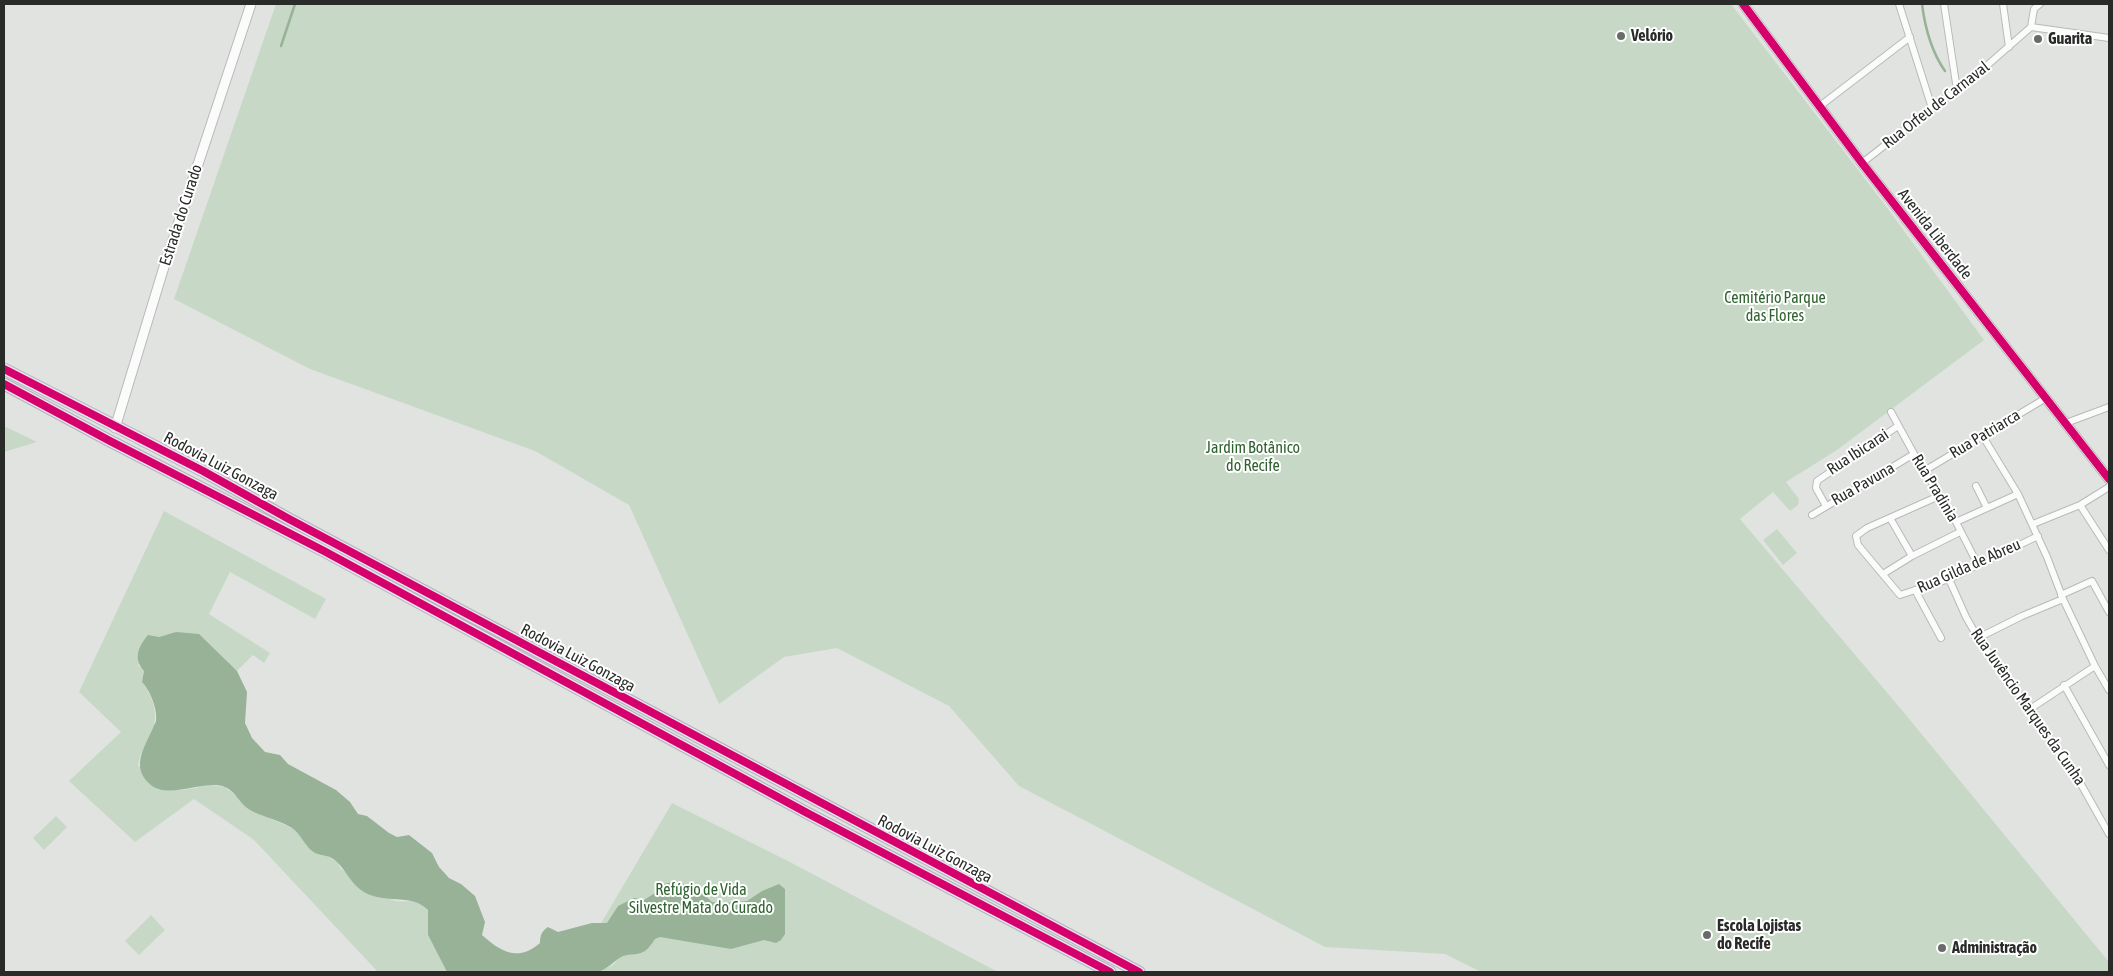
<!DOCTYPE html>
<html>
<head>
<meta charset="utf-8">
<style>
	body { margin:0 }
	#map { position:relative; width:2113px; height:976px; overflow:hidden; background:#e1e3e1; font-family:"Asap Condensed",sans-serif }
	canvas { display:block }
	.frame { position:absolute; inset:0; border:5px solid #292b29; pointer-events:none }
</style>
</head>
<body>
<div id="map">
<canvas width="2113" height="976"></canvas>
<div class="frame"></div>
</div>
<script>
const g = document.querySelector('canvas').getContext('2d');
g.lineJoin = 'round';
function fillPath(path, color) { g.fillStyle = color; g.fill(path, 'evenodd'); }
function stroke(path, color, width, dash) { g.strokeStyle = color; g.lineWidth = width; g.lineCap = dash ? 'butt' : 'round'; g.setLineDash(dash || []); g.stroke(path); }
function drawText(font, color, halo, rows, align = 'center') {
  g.font = font + ' "Asap Condensed",sans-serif'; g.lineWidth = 4; g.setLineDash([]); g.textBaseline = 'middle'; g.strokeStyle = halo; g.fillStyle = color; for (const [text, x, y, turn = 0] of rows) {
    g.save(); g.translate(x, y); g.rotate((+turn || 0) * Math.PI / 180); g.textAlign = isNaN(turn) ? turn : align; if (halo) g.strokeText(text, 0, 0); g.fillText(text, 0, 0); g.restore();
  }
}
fillPath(new Path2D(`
	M276 4H1731L1882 201 1984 340 1837 450 1786 482 1799 499 1798 505 1790 511 1773 492 1740 519 1901 709 2109 962V972H1481L1445 954 1325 947 1019 786 949 706 837 648 784 657 719 704 629 505 535 451 310 369 174 299Z
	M4 426 37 442 4 452Z
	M164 511 326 599 315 619 230 572 209 614 270 653 264 663 253 655 237 671 228 663 166 635 159 637 138 665 144 671 142 682C148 689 150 695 153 703 161 732 142 740 138 766L181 790 197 788 203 784 225 787 239 798 247 808 294 829 316 853 327 856 337 861 341 869C351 874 388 900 395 901 410 903 415 896 428 910V935L447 972H378L254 840 194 799 135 842 69 781 121 732 79 692Z
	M1777 529 1797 553 1783 565 1763 540Z
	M672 803 788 861 998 972H597L613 965 618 959 600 925Z
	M56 816 67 827 44 850 33 838Z
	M151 915 165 930 139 955 125 941Z`), '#c7d9c6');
fillPath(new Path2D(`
	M176 632 199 634 237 671 247 692 245 723 252 738 265 752 280 755 288 764 336 790 350 802 358 814 367 816 389 833 397 837 409 835 432 853 439 867 449 878 461 884 475 896 485 922 482 935C501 952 518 962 540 943 540 935 542 931 548 927L558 932 592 923H607L618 906 634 898 644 900 658 891 664 884 677 881 702 893 712 902 726 903 747 901 762 891 779 884 785 889V934L781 940 776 943 764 940 731 949 660 937 655 939C651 945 646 953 637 954 631 955 627 954 621 957 612 962 610 968 597 972H447L428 935V910C411 892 383 906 361 890 350 882 345 869 336 861 330 855 322 856 315 853 305 847 301 834 292 828 280 820 256 815 247 808 239 802 235 791 225 787 205 779 169 800 151 785 130 768 144 748 153 728 153 727 156 722 156 721 158 710 150 690 142 682L144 671C133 659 138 647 148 635L159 637Z`), '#98b297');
stroke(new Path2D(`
	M1922 4C1925 28 1931 51 1945 71
	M281 46 295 4`), '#98b297', 2.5);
const street = new Path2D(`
	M1899 4 1932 108
	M1944 4 1957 90
	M2003 4 2009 47
	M2031 27 2034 9 2040 4
	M1820 106 1910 37
	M1862 163 1983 69 2031 27 2109 38
	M1891 412 1914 454 1956 522 1978 565
	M2066 423 2109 407
	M1982 435 2018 494 2047 557 2063 599 2095 666 2109 690
	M1924 471 2046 398
	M1976 486 1987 508
	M1939 496 1867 528 1856 536 1858 545 1900 595 1949 579 2038 536
	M2080 505 2109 550
	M1826 506 1816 488 1817 481 1898 426
	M1812 515 1914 454
	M1890 518 1912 556
	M1956 522 2018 494
	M2033 524 2080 505 2109 487
	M1883 574 1912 556 1960 532
	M1949 579 1966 617 1978 638 2073 770 2109 834
	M1915 590 1941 638
	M2061 595 2092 581 2109 612
	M1978 638 2022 616 2063 599
	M2064 685 2109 765
	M2030 709 2095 666`);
const secondary = new Path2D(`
	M1743 4 1862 163 2109 479
	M115 428 163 270 251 4`);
const highway = new Path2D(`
	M4 369 203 471 289 519 1139 972
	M4 384 110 441 324 551 809 814 1110 972`);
stroke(street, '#b8bab8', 8);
stroke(secondary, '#b8bab8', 11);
stroke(highway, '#b4b1ba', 13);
stroke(street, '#fafbfa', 6);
stroke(secondary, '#fafbfa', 9);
stroke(highway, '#e7e4ee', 11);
stroke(new Path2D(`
	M1743 4 1862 163 2109 479
	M4 369 203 471 289 519 1139 972
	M4 384 110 441 324 551 809 814 1110 972`), '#d6006c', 8);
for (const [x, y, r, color] of [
	[1621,36,5,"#696b69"],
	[2038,39,5,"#696b69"],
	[1707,935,5,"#696b69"],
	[1942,948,5,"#696b69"]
]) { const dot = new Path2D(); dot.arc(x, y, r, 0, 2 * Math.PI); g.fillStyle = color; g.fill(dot); stroke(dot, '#fff', 2); }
drawText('bold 16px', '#292b29', '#fff', [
	["Velório",1631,36],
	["Guarita",2048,39],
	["Escola Lojistas",1717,926],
	["do Recife",1717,944],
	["Administração",1952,948]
], 'left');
drawText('16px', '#292b29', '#fff', [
	["Rua Orfeu de Carnaval",1936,105,-38],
	["Estrada do Curado",181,215,-72],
	["Avenida Liberdade",1935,234,52],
	["Rua Patriarca",1985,434,-31],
	["Rua Ibicarai",1858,452,-33],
	["Rodovia Luiz Gonzaga",221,466,28],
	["Rua Pavuna",1863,484,-30],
	["Rua Pradinia",1935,488,59],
	["Rua Gilda de Abreu",1969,566,-24],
	["Rodovia Luiz Gonzaga",578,658,28],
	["Rua Juvêncio Marques da Cunha",2028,707,55],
	["Rodovia Luiz Gonzaga",935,849,28]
]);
drawText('16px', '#2e622e', '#fff', [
	["Cemitério Parque",1775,298],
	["das Flores",1775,316],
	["Jardim Botânico",1253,448],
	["do Recife",1253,466],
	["Refúgio de Vida",701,890],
	["Silvestre Mata do Curado",701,908]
]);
</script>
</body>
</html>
